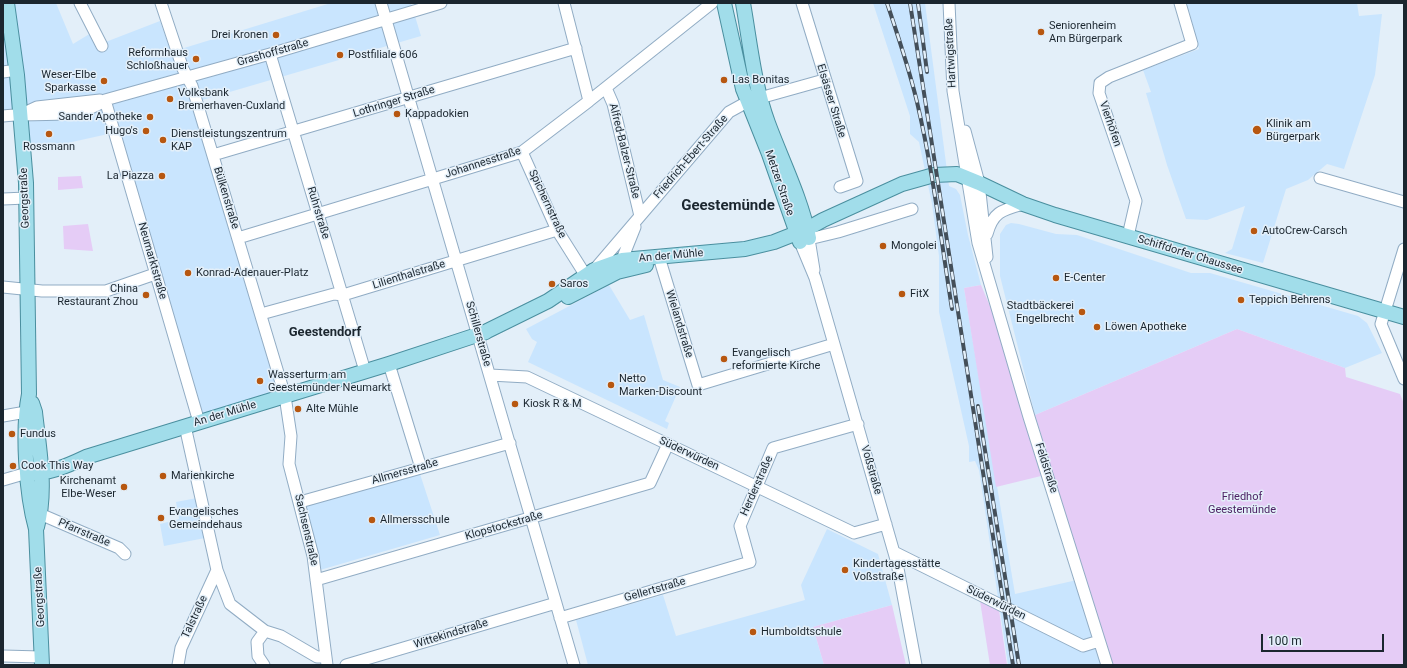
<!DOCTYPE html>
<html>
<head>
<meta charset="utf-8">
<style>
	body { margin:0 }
	#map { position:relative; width:1407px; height:668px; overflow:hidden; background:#e3eff9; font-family:Roboto,sans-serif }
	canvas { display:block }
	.frame { position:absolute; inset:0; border:4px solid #1b262f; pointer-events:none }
	.scale { position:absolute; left:1261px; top:634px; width:123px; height:18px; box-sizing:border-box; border:2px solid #1b262f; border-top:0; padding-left:5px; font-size:12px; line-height:14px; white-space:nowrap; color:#1b262f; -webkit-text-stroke:3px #e3eff9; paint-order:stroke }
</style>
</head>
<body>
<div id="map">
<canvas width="1407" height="668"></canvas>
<div class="frame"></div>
<div class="scale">100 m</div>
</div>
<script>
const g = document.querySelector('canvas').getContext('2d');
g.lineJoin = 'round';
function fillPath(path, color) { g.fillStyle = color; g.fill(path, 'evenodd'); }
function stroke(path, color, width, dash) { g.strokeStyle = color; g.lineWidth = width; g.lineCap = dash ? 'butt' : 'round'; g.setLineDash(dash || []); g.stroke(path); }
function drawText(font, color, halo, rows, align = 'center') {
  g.font = font + ' Roboto,sans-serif'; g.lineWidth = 3; g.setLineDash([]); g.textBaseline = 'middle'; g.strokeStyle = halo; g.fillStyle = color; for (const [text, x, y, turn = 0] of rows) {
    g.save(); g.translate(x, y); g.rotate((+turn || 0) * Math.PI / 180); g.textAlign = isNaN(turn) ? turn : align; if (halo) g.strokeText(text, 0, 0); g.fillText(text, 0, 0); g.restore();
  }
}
fillPath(new Path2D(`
	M3 3H56L73 44 96 30 103 43 160 21 171 52 331 3H411L421 36 192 103 281 396 200 420 117 132 18 154 17 116 3 118Z
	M873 3H925L949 186 956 189 960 195 968 235 981 285 964 288 1015 594 1077 580 1103 665H1008L979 470 975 461 969 462V446L939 312V256L932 204 919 142 910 134V116Z
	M1187 3H1357L1359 16 1382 14 1375 75 1344 169 1327 164 1308 180 1286 189 1263 263 1225 253 1232 249 1245 206 1207 220 1186 219 1167 165 1146 93 1151 92 1143 70 1199 49Z
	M1011 223 1019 224 1056 234 1077 235 1191 273H1210L1358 316 1367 323 1382 353 1345 368 1237 329 1035 415 1000 276V234L1006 225Z
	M609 285 630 320 644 315 663 380 680 387 665 421 669 423 667 429 528 362 537 342 532 339 526 329Z
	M420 474 440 535 320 570 306 505Z
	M197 498 205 538 164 546 160 524 179 519 176 502Z
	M827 529 878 554 892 605 813 627 824 665H588L576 620 663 595 676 636 805 600 801 585Z`), '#c9e5fe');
fillPath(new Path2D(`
	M81 176 83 188 58 190V177Z
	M88 224 93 251 64 249 63 226Z
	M981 285 992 311 1041 476 996 487 964 288Z
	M1237 329 1345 368 1346 377 1400 394 1404 404V665H1111L1035 415Z
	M980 601 999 610 1007 665H990Z
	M892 605 906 665H824L813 627Z`), '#e5ccf6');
const minor = new Path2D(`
	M80 3 102 46
	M161 3 183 69 192 86 285 396 291 436 289 464 313 556 327 665
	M381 3 574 665
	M564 3 589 101
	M802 3 857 181 840 187
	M949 3 953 91 978 243 1029 417 1107 665
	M270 54 365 371
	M3 72 17 70
	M606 88 613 104 640 216
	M105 100 199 422
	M22 114 37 107 100 100
	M3 116C33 112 79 121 105 100L270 54 441 3
	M965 131 979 183 987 257
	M522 152 557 230 586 276
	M213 155 576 48
	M1320 178 1404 202
	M3 199 26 198
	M987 234C993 212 1002 210 1023 204
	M1128 236 1136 201 1099 93 1100 83 1109 77 1192 44 1180 3
	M238 238 522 152 589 101 712 3
	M800 242 815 278 897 563 916 665
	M1404 249 1381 324 1404 379
	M659 257 698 385 834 344
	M619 267 635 227
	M594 270 729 112 749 101 824 80
	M814 270 809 239 838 232 912 209
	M3 287 42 291H106L155 274
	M261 314 334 294 343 295 557 230
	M389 364 421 468
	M490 375 527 377 854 533 886 524
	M3 416 26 412
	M185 426 217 570 230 604 265 631 281 636 317 657H325
	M3 480 27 473
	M300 502 510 443
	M40 514 119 548 125 554
	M894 552 1083 646 1099 641
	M316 580 650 483 668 444
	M560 618 750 562 740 526 773 448 858 424
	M3 656 41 657
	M178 665 181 648 217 570
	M264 665 258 656 257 642 265 631
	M346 665 556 603`);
const major = new Path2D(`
	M7 3 17 75 26 183 29 394C22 430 26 493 36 529L42 665
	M724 3 743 89 769 154 800 242
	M743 3C750 43 754 85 768 123 782 161 801 198 809 238
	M568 297 617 272 646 265
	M479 335 548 301 594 270 622 260 745 249 774 242 807 229 823 220 902 184 934 175 957 174 979 183 1023 204 1055 215 1404 317
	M32 403 35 412C39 449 47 490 37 527
	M27 473C49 474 67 466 86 457L389 364 486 332`);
stroke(minor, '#91acc4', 13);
stroke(major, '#4a8f9f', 16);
stroke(minor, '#fff', 11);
stroke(major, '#a1ddea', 14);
const rail = new Path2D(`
	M887 3C898 36 909 68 917 102 933 170 941 240 952 309
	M910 3 1013 665
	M918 3 927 72
	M978 406 1019 665`);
stroke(rail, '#444f59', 4);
stroke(rail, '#e3eff9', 2.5, [8]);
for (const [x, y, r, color] of [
	[1041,32,4,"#b75710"],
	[276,35,4,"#b75710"],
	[340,55,4,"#b75710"],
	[196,59,4,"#b75710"],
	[724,80,4,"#b75710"],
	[104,81,4,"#b75710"],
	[170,99,4,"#b75710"],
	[397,114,4,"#b75710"],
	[150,117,4,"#b75710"],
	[1257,130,5,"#b75710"],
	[146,131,4,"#b75710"],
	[49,134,4,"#b75710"],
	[163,140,4,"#b75710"],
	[162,176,4,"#b75710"],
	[1254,231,4,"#b75710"],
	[883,246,4,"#b75710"],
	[188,273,4,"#b75710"],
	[1056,278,4,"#b75710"],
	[552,284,4,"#b75710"],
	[902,294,4,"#b75710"],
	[146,295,4,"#b75710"],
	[1241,300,4,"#b75710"],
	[1082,312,4,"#b75710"],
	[1097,327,4,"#b75710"],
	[724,359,4,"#b75710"],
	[260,381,4,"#b75710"],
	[611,385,4,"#b75710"],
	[515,404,4,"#b75710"],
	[298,409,4,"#b75710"],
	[12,434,4,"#b75710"],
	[13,466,4,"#b75710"],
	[163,476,4,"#b75710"],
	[124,487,4,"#b75710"],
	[161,518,4,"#b75710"],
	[372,520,4,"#b75710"],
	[845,570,4,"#b75710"],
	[753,632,4,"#b75710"]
]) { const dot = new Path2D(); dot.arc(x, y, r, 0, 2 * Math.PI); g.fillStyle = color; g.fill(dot); stroke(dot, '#e3eff9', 1.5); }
drawText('11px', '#1b262f', '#e3eff9', [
	["Seniorenheim",1049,26],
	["Am Bürgerpark",1049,39],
	["Drei Kronen",268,35,"right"],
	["Reformhaus",188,53,"right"],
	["Schloßhauer",188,66,"right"],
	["Postfiliale 606",348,55],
	["Weser-Elbe",96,75,"right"],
	["Sparkasse",96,88,"right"],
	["Las Bonitas",732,80],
	["Volksbank",178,93],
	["Bremerhaven-Cuxland",178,106],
	["Kappadokien",405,114],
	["Sander Apotheke",142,117,"right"],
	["Klinik am",1266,124],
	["Bürgerpark",1266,137],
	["Hugo's",138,131,"right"],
	["Dienstleistungszentrum",171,134],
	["KAP",171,147],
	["Rossmann",49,147,"center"],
	["La Piazza",154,176,"right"],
	["AutoCrew-Carsch",1262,231],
	["Mongolei",891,246],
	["Konrad-Adenauer-Platz",196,273],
	["E-Center",1064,278],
	["Saros",560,284],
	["China",138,289,"right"],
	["Restaurant Zhou",138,302,"right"],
	["FitX",910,294],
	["Teppich Behrens",1249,300],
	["Stadtbäckerei",1074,306,"right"],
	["Engelbrecht",1074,319,"right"],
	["Löwen Apotheke",1105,327],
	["Evangelisch",732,353],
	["reformierte Kirche",732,366],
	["Wasserturm am",268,375],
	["Geestemünder Neumarkt",268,388],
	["Netto",619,379],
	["Marken-Discount",619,392],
	["Kiosk R & M",523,404],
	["Alte Mühle",306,409],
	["Fundus",20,434],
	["Cook This Way",21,466],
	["Marienkirche",171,476],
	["Kirchenamt",116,481,"right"],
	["Elbe-Weser",116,494,"right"],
	["Evangelisches",169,512],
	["Gemeindehaus",169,525],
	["Allmersschule",380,520],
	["Kindertagesstätte",853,564],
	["Voßstraße",853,577],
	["Humboldtschule",761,632]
], 'left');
drawText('11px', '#1b262f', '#e3eff9', [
	["Grashoffstraße",273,53,-16],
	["Hartwigstraße",951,53,-93],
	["Elsässer Straße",831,101,73],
	["Lothringer Straße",394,102,-17],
	["Vierhöfen",1110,124,71],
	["Alfred-Balzer-Straße",624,151,76],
	["Friedrich-Ebert-Straße",691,157,-49],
	["Johannesstraße",483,163,-18],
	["Metzer Straße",779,183,71],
	["Georgstraße",25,198,-92],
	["Bülkenstraße",226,198,73],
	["Spichernstraße",547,204,65],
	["Ruhrstraße",318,213,73],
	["Schiffdorfer Chaussee",1190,255,17],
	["An der Mühle",671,256,-5],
	["Neumarktstraße",152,261,74],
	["Lilienthalstraße",409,275,-17],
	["Wielandstraße",679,324,73],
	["Schillerstraße",478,334,74],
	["An der Mühle",225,414,-17],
	["Süderwürden",689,454,25],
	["Feldstraße",1046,468,72],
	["Voßstraße",871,470,74],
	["Allmersstraße",405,472,-16],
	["Herderstraße",757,486,-66],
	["Klopstockstraße",504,526,-16],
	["Sachsenstraße",306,530,77],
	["Pfarrstraße",84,533,23],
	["Gellertstraße",655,590,-16],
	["Georgstraße",40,597,-93],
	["Süderwürden",996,603,26],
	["Talstraße",195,617,-65],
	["Wittekindstraße",451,634,-17]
]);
drawText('11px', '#4c2164', '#e3eff9', [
	["Friedhof",1242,497],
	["Geestemünde",1242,510]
]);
drawText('bold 13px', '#1b262f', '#e3eff9', [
	["Geestendorf",325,333]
]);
drawText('bold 15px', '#1b262f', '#e3eff9', [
	["Geestemünde",728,206]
]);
</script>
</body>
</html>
